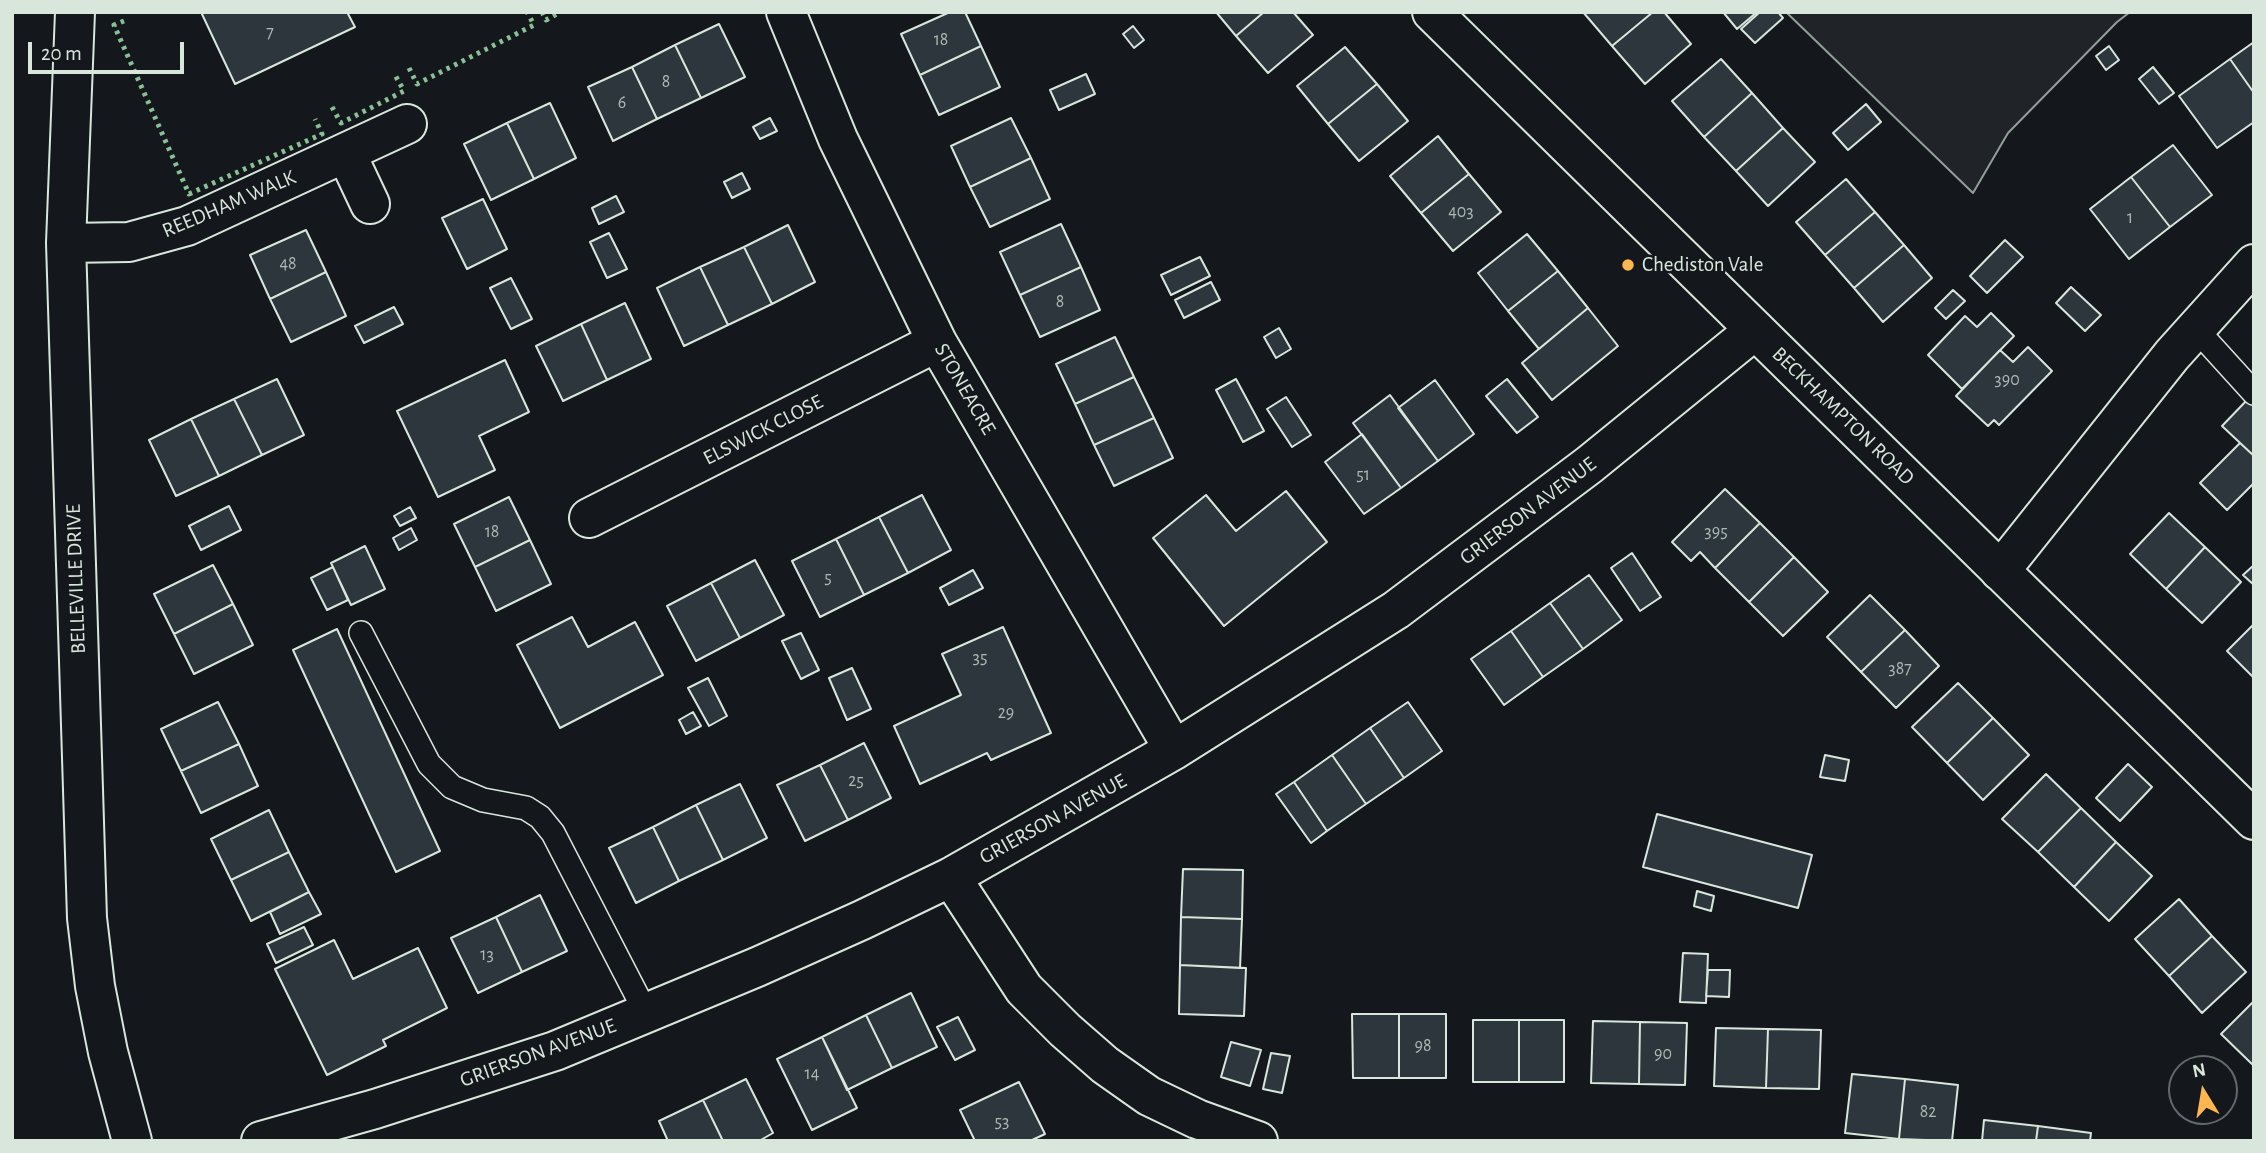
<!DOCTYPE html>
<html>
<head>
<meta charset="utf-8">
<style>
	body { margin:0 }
	#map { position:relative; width:2266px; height:1153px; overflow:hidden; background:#14181c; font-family:"Alegreya Sans",sans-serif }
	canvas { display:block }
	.frame { position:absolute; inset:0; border:14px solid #d8e6dc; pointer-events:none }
	.north { position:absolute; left:2168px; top:1055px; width:70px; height:70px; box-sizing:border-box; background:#14181c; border:2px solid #626a69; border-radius:50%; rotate:349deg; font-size:19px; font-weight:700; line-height:28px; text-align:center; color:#d8e6dc }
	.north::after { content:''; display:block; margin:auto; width:24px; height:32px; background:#ffb74d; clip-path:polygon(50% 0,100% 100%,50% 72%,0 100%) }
	.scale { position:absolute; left:28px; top:42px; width:156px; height:32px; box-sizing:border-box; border:4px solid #d8e6dc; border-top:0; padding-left:9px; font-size:21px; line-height:24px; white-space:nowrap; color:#d8e6dc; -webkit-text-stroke:5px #14181c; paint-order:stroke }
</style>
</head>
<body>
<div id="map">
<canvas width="2266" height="1153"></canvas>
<div class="frame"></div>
<div class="north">N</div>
<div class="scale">20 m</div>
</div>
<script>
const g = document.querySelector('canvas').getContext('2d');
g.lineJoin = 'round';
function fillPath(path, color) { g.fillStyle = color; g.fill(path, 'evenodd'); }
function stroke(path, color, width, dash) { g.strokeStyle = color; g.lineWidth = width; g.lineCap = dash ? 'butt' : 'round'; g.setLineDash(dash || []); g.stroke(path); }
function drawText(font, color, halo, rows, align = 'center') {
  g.font = font + ' "Alegreya Sans",sans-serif'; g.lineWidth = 5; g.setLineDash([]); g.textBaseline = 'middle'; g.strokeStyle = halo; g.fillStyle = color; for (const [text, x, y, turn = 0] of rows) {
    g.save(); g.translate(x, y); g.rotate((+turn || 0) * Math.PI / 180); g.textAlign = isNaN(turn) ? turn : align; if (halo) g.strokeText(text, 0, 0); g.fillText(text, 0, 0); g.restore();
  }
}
const green = new Path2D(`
	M1786 12H2130L2117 22 2008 133 1973 193Z`);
fillPath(green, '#202428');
stroke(green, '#939e99', 2);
const building = new Path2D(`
	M201 12H347L355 27 235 84Z
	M950 12H965L981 46 920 75 901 34Z
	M1216 12H1264L1236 36Z
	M1264 12H1293L1313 35 1268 73 1236 36Z
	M1583 12H1653L1612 46Z
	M1653 12H1664L1691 44 1645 84 1612 46Z
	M1723 12H1757L1737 29Z
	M1760 12H1778L1783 18 1755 43 1741 29Z
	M719 24 745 77 701 98 675 45Z
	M1133 26 1144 40 1134 48 1123 34Z
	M2254 42V93L2230 59Z
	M675 45 701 98 657 119 632 67Z
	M981 46 1000 87 939 115 920 75Z
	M2109 46 2119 60 2106 70 2096 56Z
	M1345 47 1377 84 1328 124 1297 86Z
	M1721 59 1752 93 1704 137 1672 101Z
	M2230 59 2254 93V122L2217 148 2179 96Z
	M632 67 657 119 613 141 588 87Z
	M2153 67 2174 93 2159 104 2139 79Z
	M1086 74 1095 94 1059 110 1050 90Z
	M1377 84 1408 121 1359 161 1328 124Z
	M1752 93 1783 128 1736 171 1704 137Z
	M550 103 576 158 534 179 507 123Z
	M1866 104 1881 122 1848 150 1833 133Z
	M770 118 777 131 760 139 753 127Z
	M1011 118 1031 158 970 187 951 146Z
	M507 123 534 179 491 200 464 144Z
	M1783 128 1815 162 1768 206 1736 171Z
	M1438 136 1469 174 1421 213 1390 176Z
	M2173 145 2212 195 2170 227 2131 177Z
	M1031 158 1050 199 990 227 970 187Z
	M742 173 750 189 732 198 724 182Z
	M1469 174 1501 212 1453 251 1421 213Z
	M2131 177 2170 227 2129 259 2090 209Z
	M1846 179 1875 212 1825 255 1796 222Z
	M616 196 624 212 599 224 592 208Z
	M483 199 507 249 467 269 442 218Z
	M1875 212 1904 245 1854 288 1825 255Z
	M1061 224 1081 267 1020 295 1000 252Z
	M788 225 815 282 772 304 744 247Z
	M306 230 326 272 270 299 250 255Z
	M609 233 627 269 607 278 590 242Z
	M1527 234 1558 271 1508 311 1478 273Z
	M2005 240 2023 257 1987 293 1970 276Z
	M1904 245 1932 278 1883 322 1854 288Z
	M744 247 772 304 728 325 700 267Z
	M1200 257 1210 276 1171 295 1161 275Z
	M700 267 728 325 684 346 657 288Z
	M1081 267 1100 310 1040 337 1020 295Z
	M1558 271 1588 308 1539 349 1508 311Z
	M326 272 346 316 291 342 270 299Z
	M511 278 532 319 511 329 490 288Z
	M1211 282 1220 300 1184 318 1175 300Z
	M2071 287 2101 315 2085 331 2056 303Z
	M1953 290 1965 301 1946 319 1935 308Z
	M625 303 651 359 607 380 581 324Z
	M394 307 403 324 364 343 355 326Z
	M1588 308 1618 346 1552 400 1522 363Z
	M1991 313 2014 336 1962 389 1928 355 1965 316 1977 327Z
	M581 324 607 380 563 401 536 346Z
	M1279 328 1291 349 1276 358 1264 337Z
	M1115 337 1134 377 1075 404 1056 364Z
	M2028 347 2052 371 1999 425 1994 420 1988 426 1956 396 2000 350 2013 362Z
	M505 360 529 412 479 436 495 470 438 497 397 411Z
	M1134 377 1154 418 1094 445 1075 404Z
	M277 379 304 435 262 455 234 399Z
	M1236 379 1264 431 1243 442 1216 390Z
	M1507 379 1538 417 1517 433 1486 396Z
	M1435 380 1474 434 1438 461 1398 408Z
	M1390 395 1438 461 1401 488 1353 423Z
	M1286 397 1311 435 1292 447 1267 409Z
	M234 399 262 455 219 476 191 419Z
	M2247 400 2254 406V456L2222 426Z
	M1154 418 1173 458 1114 486 1094 445Z
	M191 419 219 476 176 496 149 440Z
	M1362 434 1401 488 1364 514 1325 462Z
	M2240 443 2254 456V483L2227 510 2200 483Z
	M1725 489 1760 523 1715 568 1700 552 1691 561 1672 542Z
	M1286 491 1327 542 1224 626 1153 538 1206 495 1236 531Z
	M922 495 951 550 908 573 879 517Z
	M509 497 530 540 475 567 454 524Z
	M229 506 241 530 201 550 189 526Z
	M410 507 416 518 400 526 394 516Z
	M2169 513 2205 547 2166 589 2130 554Z
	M879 517 908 573 864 595 836 539Z
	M1760 523 1794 557 1749 602 1715 568Z
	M411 528 417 540 399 550 393 538Z
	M836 539 864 595 820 617 792 561Z
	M530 540 551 584 496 611 475 567Z
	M365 546 385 589 351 605 331 563Z
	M2205 547 2241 582 2202 623 2166 589Z
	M1632 553 1661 597 1640 611 1611 568Z
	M1794 557 1828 592 1783 636 1749 602Z
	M755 560 784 615 740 638 711 583Z
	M213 565 233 604 174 634 154 594Z
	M2254 565V585L2243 575Z
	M333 567 348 600 327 610 311 578Z
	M973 570 983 588 949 605 940 588Z
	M1589 575 1622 620 1583 649 1550 603Z
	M711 583 740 638 696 661 667 606Z
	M1870 595 1905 630 1861 672 1827 637Z
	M1550 603 1583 649 1543 677 1511 631Z
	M233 604 253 645 194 674 174 634Z
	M572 617 588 647 635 622 663 675 560 728 517 645Z
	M2254 624V678L2227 651Z
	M1003 627 1051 733 991 760 987 753 920 784 894 726 961 695 942 654Z
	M337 629 440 851 396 872 293 650Z
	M1905 630 1939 666 1896 708 1861 672Z
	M1511 631 1543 677 1504 705 1471 659Z
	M801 633 819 670 801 679 782 641Z
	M852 668 871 709 847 720 829 678Z
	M708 678 727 716 709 726 688 688Z
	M1958 683 1993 718 1947 763 1912 727Z
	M218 702 239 744 181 771 161 729Z
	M1408 702 1442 751 1404 778 1370 728Z
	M693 712 701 726 686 734 679 720Z
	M1993 718 2029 755 1983 800 1947 763Z
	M1370 728 1404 778 1366 804 1332 755Z
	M864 743 891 798 848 820 820 765Z
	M239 744 258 786 201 813 181 771Z
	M1332 755 1366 804 1327 831 1294 782Z
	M1825 755 1849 760 1845 781 1820 777Z
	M2128 764 2152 787 2120 821 2096 798Z
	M820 765 848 820 805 841 777 785Z
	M2046 774 2081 808 2038 852 2002 819Z
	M1294 782 1327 831 1311 843 1276 794Z
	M740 784 767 838 723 860 696 805Z
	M696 805 723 860 679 881 653 827Z
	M2081 808 2116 842 2074 887 2038 852Z
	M269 810 289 852 231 880 211 839Z
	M1657 814 1812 855 1798 908 1643 867Z
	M653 827 679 881 636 903 609 848Z
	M2116 842 2152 876 2109 921 2074 887Z
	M289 852 309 892 251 921 231 880Z
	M1183 869 1243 870 1242 919 1181 917Z
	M1697 891 1714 896 1711 911 1694 906Z
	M309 892 321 914 280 934 270 912Z
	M540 895 567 951 522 972 496 917Z
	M2179 899 2212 936 2169 976 2135 939Z
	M496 917 522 972 478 993 451 938Z
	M1181 917 1242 919 1240 968 1180 965Z
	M304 927 313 945 276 963 267 944Z
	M2212 936 2246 972 2202 1013 2169 976Z
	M334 940 353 979 418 948 447 1008 383 1040 386 1046 327 1075 275 969Z
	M1683 953 1708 954 1706 1003 1680 1002Z
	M1180 965 1246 968 1244 1016 1179 1014Z
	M1708 970H1730L1729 997 1706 996Z
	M911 993 937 1047 892 1068 866 1015Z
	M2254 1001V1066L2221 1034Z
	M1352 1014H1399V1078H1353Z
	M1399 1014H1446V1078H1399Z
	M866 1015 892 1068 847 1090 822 1037Z
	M958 1017 975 1050 955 1060 937 1027Z
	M1473 1020H1519V1082H1473Z
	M1519 1020H1564V1082H1519Z
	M1593 1021 1640 1022 1639 1084 1591 1083Z
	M1640 1022 1687 1023 1685 1085 1639 1084Z
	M1716 1028 1768 1029 1766 1088 1714 1086Z
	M1768 1029 1821 1030 1819 1089 1766 1088Z
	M822 1037 857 1108 812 1130 777 1059Z
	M1231 1042 1261 1050 1250 1086 1221 1077Z
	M1271 1053 1290 1056 1282 1093 1263 1089Z
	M1852 1074 1905 1079 1899 1139 1845 1133Z
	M746 1079 773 1133 759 1141H723L703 1100Z
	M1905 1079 1958 1085 1952 1141 1899 1139Z
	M1019 1082 1045 1134 1030 1141H975L960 1110Z
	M703 1100 723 1141H668L659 1121Z
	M1984 1120 2038 1126 2036 1141H1982Z
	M2038 1126 2091 1133 2090 1141H2036Z`);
fillPath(building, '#2c363c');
stroke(building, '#d8e6dc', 2);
const lane = new Path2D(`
	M2195 328 2254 393
	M361 633 429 764 452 787 483 800 526 808 540 817 553 833 646 1013`);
const street = new Path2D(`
	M75 12 66 243 87 918 95 986 108 1052 132 1141
	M786 12 838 139 937 342 1174 750
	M346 153 370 204
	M66 243 129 242 187 226 407 124
	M589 518 937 342
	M2000 571 2172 355 2254 264
	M951 877 1024 989 1065 1030 1105 1065 1149 1096 1197 1119 1258 1141
	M261 1141 375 1109 555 1051 757 967 862 920 951 877 1174 750 1396 610 1589 465 1755 330`);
const secondary = new Path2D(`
	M1432 12 2254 820`);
stroke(lane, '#d8e6dc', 26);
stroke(street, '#d8e6dc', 42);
stroke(secondary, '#d8e6dc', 42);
stroke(lane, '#14181c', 23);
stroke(street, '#14181c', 38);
stroke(secondary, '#14181c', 38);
stroke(new Path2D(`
	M542 12 546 20 560 12
	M124 21 114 25 189 194 322 134 315 119
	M409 68 417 84 534 25 527 12
	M332 107 341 123 404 91 395 75`), '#8ac095', 5, [3.5, 5]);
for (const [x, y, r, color] of [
	[1628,265,7,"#ffb74d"]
]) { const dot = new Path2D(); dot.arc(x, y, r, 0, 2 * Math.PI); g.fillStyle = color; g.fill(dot); stroke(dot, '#14181c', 2.5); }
drawText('18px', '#adbab4', null, [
	["7",270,33],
	["18",941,40],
	["8",666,82],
	["6",622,103],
	["403",1461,212],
	["1",2130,218],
	["48",288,264],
	["8",1060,302],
	["390",2007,380],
	["51",1363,475],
	["18",492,532],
	["395",1716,532],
	["5",828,578],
	["35",980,658],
	["387",1900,669],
	["29",1006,713],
	["25",856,781],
	["13",487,955],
	["98",1423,1046],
	["90",1663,1054],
	["14",812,1074],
	["82",1928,1112],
	["53",1002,1122]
]);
drawText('21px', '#d8e6dc', '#14181c', [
	["REEDHAM WALK",229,204,-23],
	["STONEACRE",965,389,60],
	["BECKHAMPTON ROAD",1843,416,44],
	["ELSWICK CLOSE",763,430,-27],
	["GRIERSON AVENUE",1528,511,-37],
	["BELLEVILLE DRIVE",76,579,-92],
	["GRIERSON AVENUE",1053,819,-29],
	["GRIERSON AVENUE",538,1053,-20]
]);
drawText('21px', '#d8e6dc', '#14181c', [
	["Chediston Vale",1642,265]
], 'left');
</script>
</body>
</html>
